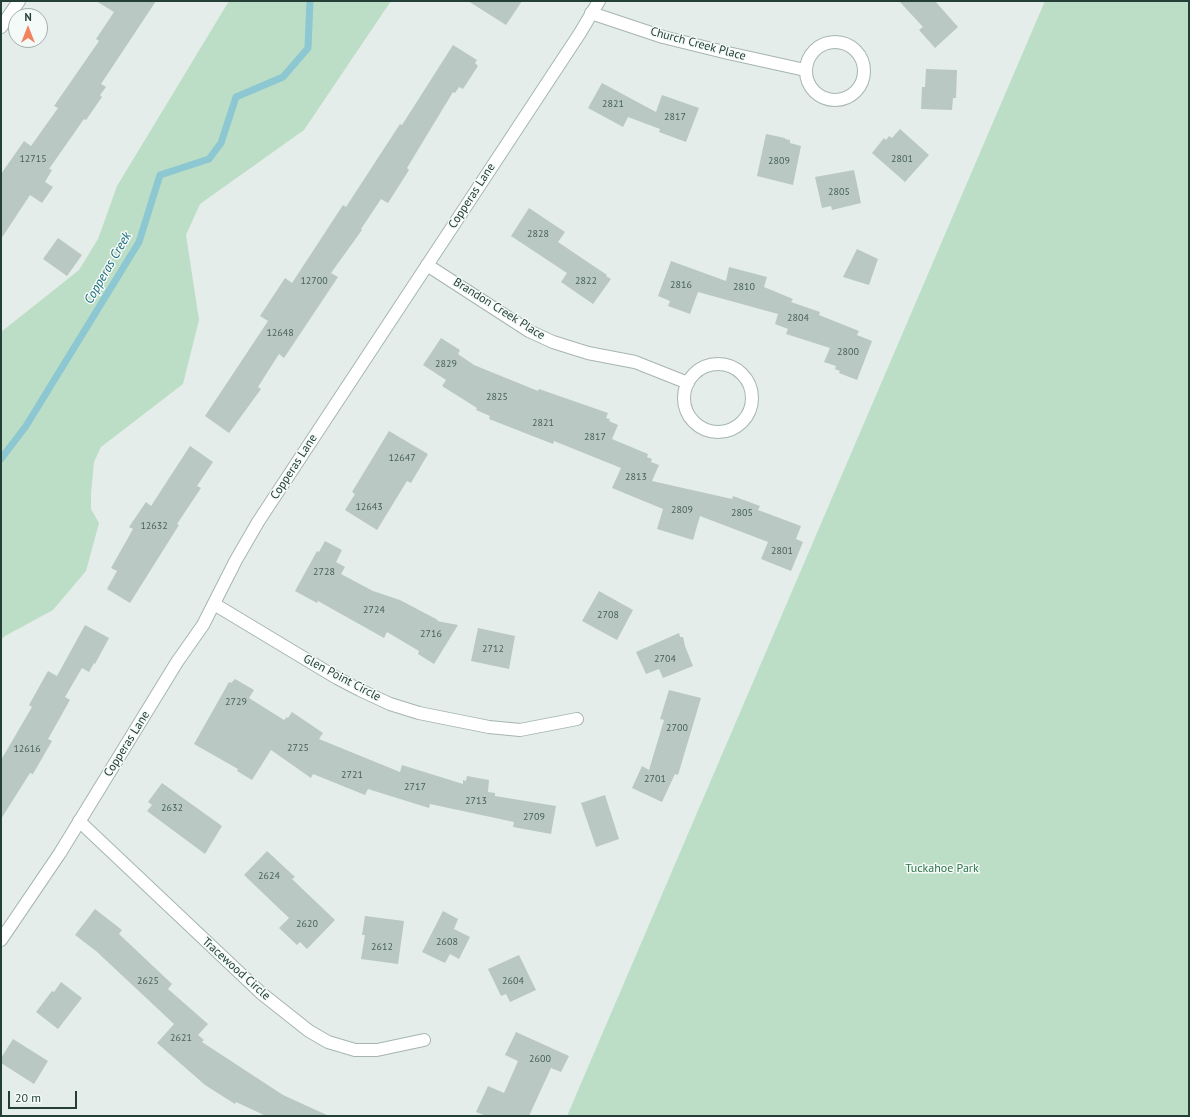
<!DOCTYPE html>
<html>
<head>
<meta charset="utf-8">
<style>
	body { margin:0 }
	#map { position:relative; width:1190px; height:1117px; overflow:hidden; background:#e4ede9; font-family:"PT Sans",sans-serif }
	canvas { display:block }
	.frame { position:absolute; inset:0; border:2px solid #233f37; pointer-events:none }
	.north { position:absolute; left:8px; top:8px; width:40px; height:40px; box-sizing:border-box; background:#f4faf7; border:1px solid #a0afaa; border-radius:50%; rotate:0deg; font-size:11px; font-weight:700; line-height:16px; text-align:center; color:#233f37 }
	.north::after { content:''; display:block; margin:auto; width:14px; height:18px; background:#f2815d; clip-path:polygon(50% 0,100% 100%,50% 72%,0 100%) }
	.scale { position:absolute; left:8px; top:1091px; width:69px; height:18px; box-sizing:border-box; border:2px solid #233f37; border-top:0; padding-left:5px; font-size:12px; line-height:14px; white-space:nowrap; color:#233f37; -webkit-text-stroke:3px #f4faf7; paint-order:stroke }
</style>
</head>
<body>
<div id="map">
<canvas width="1190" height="1117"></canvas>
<div class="frame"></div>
<div class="north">N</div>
<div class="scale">20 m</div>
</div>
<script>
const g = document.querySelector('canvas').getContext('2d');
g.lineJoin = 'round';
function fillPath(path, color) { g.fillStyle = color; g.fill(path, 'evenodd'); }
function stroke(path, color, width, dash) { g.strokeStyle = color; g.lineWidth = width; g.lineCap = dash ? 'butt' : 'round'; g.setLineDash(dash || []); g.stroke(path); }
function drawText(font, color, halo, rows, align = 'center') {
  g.font = font + ' "PT Sans",sans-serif'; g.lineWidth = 3; g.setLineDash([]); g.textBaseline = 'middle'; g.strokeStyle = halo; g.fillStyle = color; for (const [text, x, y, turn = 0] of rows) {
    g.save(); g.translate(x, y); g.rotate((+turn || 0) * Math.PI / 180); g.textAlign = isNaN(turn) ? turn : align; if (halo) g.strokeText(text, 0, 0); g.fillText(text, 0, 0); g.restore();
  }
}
fillPath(new Path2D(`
	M229 1H391L304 130 200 204 186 235 199 320 183 384 101 447 94 462 91 494V509L99 523 86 571 53 610 5 636 1 640V332L79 270 98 239 117 186Z
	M1045 1H1189V1116H567Z`), '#bddec6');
stroke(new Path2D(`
	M1 459 26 426 139 242 160 175 209 159 221 143 236 97 283 77 308 48 310 1`), '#8cc7d2', 7);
fillPath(new Path2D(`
	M96 1H156L101 84 106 87 100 95 102 97 86 120 84 119 49 169 52 170 45 182 53 187 42 203 30 195 1 239V174L24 141 31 146 58 108 54 106 99 41 96 39 114 12Z
	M468 1H522L506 25Z
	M899 1H935L958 27 935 48 919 30 923 27Z
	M453 45 477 60 475 63 478 66 463 89 459 87 455 93 453 92 407 168 409 170 388 203 381 199 361 229 362 230 331 273 338 277 284 358 279 354 258 387 261 389 229 433 205 416 268 321 260 316 285 278 292 283 343 205 346 207 400 124 402 125Z
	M926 69 957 70 956 98H953L952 110 921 109 922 87H925Z
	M602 83 656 112 662 95 699 108 686 142 659 132 660 129 628 117 623 127 588 108Z
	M900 129 929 155 905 182 872 153 884 138 886 140 889 136 892 138Z
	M766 134 785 138V139L790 140V143L801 146 793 185 757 176Z
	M854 170 861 203 832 210 831 206 822 208 815 177Z
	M529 208 565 232 558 242 607 275 606 276 611 279 593 304 561 282 567 273 511 236Z
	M58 238 82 255 67 276 43 259Z
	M857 249 878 259 869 285 843 277Z
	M671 261 726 281 729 267 767 277 764 287 793 299 791 302 820 312 819 315 859 331 857 335 872 341 857 380 839 373 840 371 835 369 836 366 824 362 830 348 786 334 788 329 775 324 778 314 698 292 690 314 668 306 670 301 658 296Z
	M441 338 460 350 458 354 474 365 538 391 539 389 608 413 606 418 610 419 609 421 618 425 612 439 648 454 647 457 652 459 651 462 659 465 652 481 732 499 733 496 760 506 758 510 801 526 796 539 803 542 791 571 761 559 768 542 700 516 693 540 657 529 663 509 612 488 621 468 554 441 553 444 489 419 490 416 476 410 477 408 442 386 446 380 423 365Z
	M389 431 428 454 411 483 407 481 377 530 345 510 355 494 352 492Z
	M190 446 213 462 197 486 201 488 177 524 179 525 130 603 107 589 117 571 111 568 133 529 129 527 146 502 151 506Z
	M325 541 342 550 336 562 345 567 341 574 373 591 400 600 438 620 437 621 458 625 434 664 418 654 419 651 387 632 384 638 318 601 317 603 295 591 317 551 319 552Z
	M599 591 633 610 617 640 582 621Z
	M85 625 109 638 95 664 94 663 89 672 82 668 65 697 70 700 48 739 52 741 33 774 30 773 1 819V760L32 707 29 705 48 671 57 676Z
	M478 628 515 636 509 669 471 661Z
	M679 633 680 637H683L685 646 693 666 663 678 659 669 646 674 636 652Z
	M235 679 254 690 249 698 284 720 287 717 288 718 292 712 323 733 319 739 400 772 402 765 463 784V780L466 781 467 776 489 780 488 792 495 793V796L556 806 551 834 513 827 514 822 430 804 429 808 368 789 365 795 313 774 311 778 271 750 252 780 237 771 238 769 194 744 229 682 231 683Z
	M669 690 701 698 678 775 675 774 662 802 632 788 642 766 649 770 664 720 660 719Z
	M162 783 222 826 205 854 147 811 152 805 148 802Z
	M605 795 619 839 596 847 581 803Z
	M267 851 295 877 292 879 335 920 307 949 300 942 297 945 279 928 289 918 244 875Z
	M95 909 122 930 119 934 172 984 168 989 208 1024 198 1035 204 1040 202 1042 283 1095 329 1116H266L236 1102 235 1104 205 1085 157 1043 174 1024 96 951 75 935Z
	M443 911 458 919 454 929 470 937 459 959 450 954 445 963 422 952Z
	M365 916 404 921 398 964 361 959 365 935H362Z
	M519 955 536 990 510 1002 506 994 501 996 488 969Z
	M61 982 82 998 58 1029 36 1012 52 991 54 992Z
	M516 1032 569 1056 561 1072 551 1068 529 1116H486L476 1112 488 1086 504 1093 518 1061 505 1055Z
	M13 1039 48 1061 34 1084 1 1063V1058Z`), '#b9c8c2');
const minor = new Path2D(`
	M591 13 663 37 728 53 805 70
	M1 27 19 1
	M806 71a29 29 0 1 1 58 0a29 29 0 1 1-58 0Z
	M427 265 529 331 553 342 588 353 635 362 688 383
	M684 398a34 34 0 1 1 68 0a34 34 0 1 1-68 0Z
	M214 604 337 678 360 690 390 704 419 713 489 727 520 730 577 719
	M79 821 261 993 309 1031 328 1042 355 1050H377L424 1040`);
const tertiary = new Path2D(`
	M1 940 60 853 177 662 203 625 236 560 258 522 580 33 599 1`);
stroke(minor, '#a6b5b0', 14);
stroke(tertiary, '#a6b5b0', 14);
stroke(minor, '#fff', 12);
stroke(tertiary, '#fff', 12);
drawText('10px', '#48615a', null, [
	["2821",613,104],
	["2817",675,117],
	["12715",33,159],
	["2801",902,159],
	["2809",779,161],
	["2805",839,192],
	["2828",538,234],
	["12700",314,281],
	["2822",586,281],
	["2816",681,285],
	["2810",744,287],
	["2804",798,318],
	["12648",280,333],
	["2800",848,352],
	["2829",446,364],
	["2825",497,397],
	["2821",543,423],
	["2817",595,437],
	["12647",402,458],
	["2813",636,477],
	["12643",369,507],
	["2809",682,510],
	["2805",742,513],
	["12632",154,526],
	["2801",782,551],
	["2728",324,572],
	["2724",374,610],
	["2708",608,615],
	["2716",431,634],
	["2712",493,649],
	["2704",665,659],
	["2729",236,702],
	["2700",677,728],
	["2725",298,748],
	["12616",27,749],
	["2721",352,775],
	["2701",655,779],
	["2717",415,787],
	["2713",476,801],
	["2632",172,808],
	["2709",534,817],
	["2624",269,876],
	["2620",307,924],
	["2608",447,942],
	["2612",382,947],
	["2625",148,981],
	["2604",513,981],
	["2621",181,1038],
	["2600",540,1059]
]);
drawText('12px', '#233f37', '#f4faf7', [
	["Church Creek Place",698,44,15],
	["Copperas Lane",472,196,-57],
	["Brandon Creek Place",499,309,32],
	["Copperas Lane",294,467,-57],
	["Glen Point Circle",342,678,28],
	["Copperas Lane",127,744,-58],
	["Tracewood Circle",236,969,42]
]);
drawText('12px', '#2d7649', '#f4faf7', [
	["Tuckahoe Park",942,869]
]);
drawText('italic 13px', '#1c6c7b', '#f4faf7', [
	["Copperas Creek",108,268,-60]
]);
</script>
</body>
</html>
